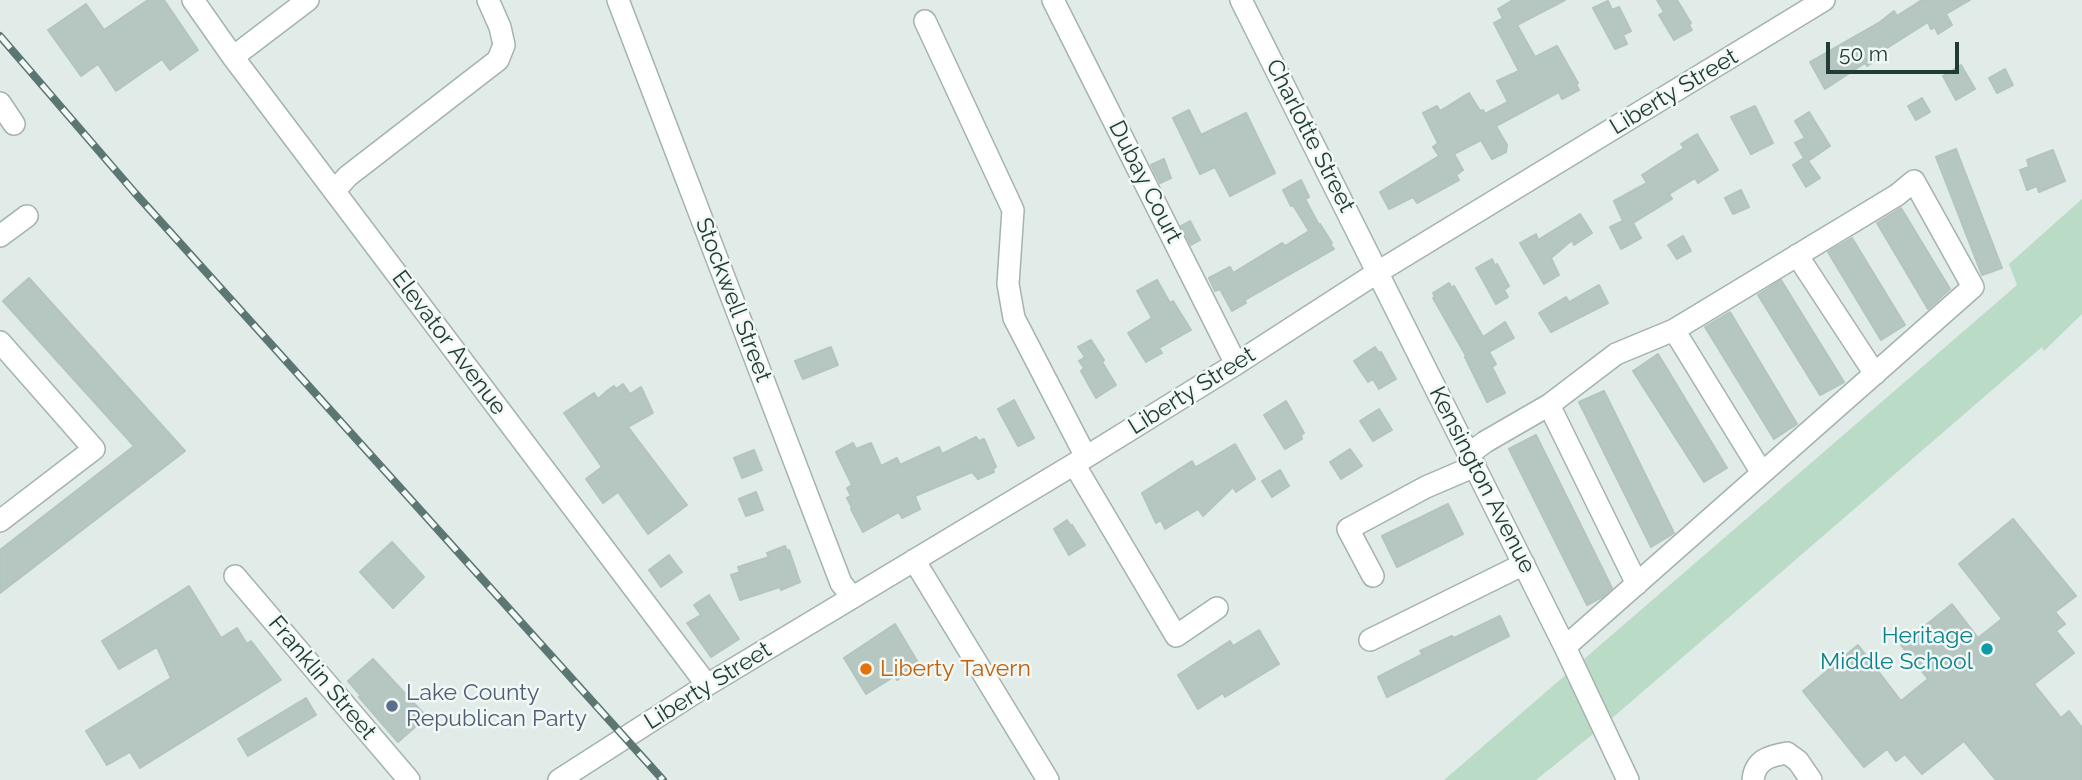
<!DOCTYPE html>
<html>
<head>
<meta charset="utf-8">
<style>
	body { margin:0 }
	#map { position:relative; width:2082px; height:780px; overflow:hidden; background:#e1ebe8; font-family:Raleway,sans-serif }
	canvas { display:block }
	.scale { position:absolute; left:1826px; top:42px; width:133px; height:32px; box-sizing:border-box; border:4px solid #213c37; border-top:0; padding-left:9px; font-size:21px; line-height:24px; white-space:nowrap; color:#213c37; -webkit-text-stroke:5px #f1f8f5; paint-order:stroke }
</style>
</head>
<body>
<div id="map">
<canvas width="2082" height="780"></canvas>
<div class="scale">50 m</div>
</div>
<script>
const g = document.querySelector('canvas').getContext('2d');
g.lineJoin = 'round';
function fillPath(path, color) { g.fillStyle = color; g.fill(path, 'evenodd'); }
function stroke(path, color, width, dash) { g.strokeStyle = color; g.lineWidth = width; g.lineCap = dash ? 'butt' : 'round'; g.setLineDash(dash || []); g.stroke(path); }
function drawText(font, color, halo, rows, align = 'center') {
  g.font = font + ' Raleway,sans-serif'; g.lineWidth = 5; g.setLineDash([]); g.textBaseline = 'middle'; g.strokeStyle = halo; g.fillStyle = color; for (const [text, x, y, turn = 0] of rows) {
    g.save(); g.translate(x, y); g.rotate((+turn || 0) * Math.PI / 180); g.textAlign = isNaN(turn) ? turn : align; if (halo) g.strokeText(text, 0, 0); g.fillText(text, 0, 0); g.restore();
  }
}
fillPath(new Path2D(`
	M2082 199V314L2044 351 2042 347 1603 726 1536 780H1444L2017 285 2009 264Z`), '#badcc7');
const building = new Path2D(`
	M148 0H164L198 50 170 70 162 59 116 91 98 64 81 76 48 30 86 4 104 30Z
	M1513 0H1565L1517 25 1535 57 1557 46 1578 83 1576 84 1579 90 1562 99 1559 92 1496 126 1507 145 1506 152 1492 159 1481 140 1454 154 1463 170 1456 175 1459 180 1417 203 1413 197 1389 209 1380 192 1439 156 1433 147 1438 143 1423 113 1437 106 1440 111 1469 93 1480 111 1483 110 1485 114 1508 102 1497 81 1519 71 1494 23 1503 18 1498 9Z
	M1657 0H1677L1691 23 1689 25 1692 30 1674 40 1659 15 1664 12Z
	M1922 0H1970L1946 14 1952 25 1938 34 1935 27 1931 29 1928 22 1876 55 1878 59 1867 66 1865 63 1825 89 1810 62 1880 22 1894 11 1897 16Z
	M1608 1 1612 10 1619 7 1631 31 1623 35 1627 44 1615 49 1593 8Z
	M1961 65 1975 89 1956 100 1943 76Z
	M2005 69 2013 85 1997 93 1989 78Z
	M1922 98 1930 112 1916 120 1908 106Z
	M1755 106 1773 143 1751 154 1731 117Z
	M1189 110 1201 135 1246 113 1275 173 1230 196 1215 167 1200 174 1173 118Z
	M1809 112 1830 146 1808 161 1820 178 1806 187 1793 165 1804 158 1795 143 1805 138 1795 121Z
	M1697 134 1718 170 1698 183 1695 178 1669 194 1672 199 1633 223 1641 238 1621 249 1610 227 1623 221 1614 201 1647 183 1642 175 1684 148 1681 144Z
	M1956 149 2002 268 1982 275 1936 157Z
	M2053 150 2065 181 2039 192 2037 186 2027 190 2020 170 2029 167 2027 160Z
	M1164 159 1171 178 1160 183 1151 165Z
	M1301 180 1309 197 1305 199 1319 225 1320 224 1332 243 1330 244 1334 249 1245 300 1246 303 1232 311 1220 289 1215 291 1209 278 1230 267 1233 273 1282 243 1285 246 1309 231 1293 205 1291 206 1283 190Z
	M1741 190 1749 207 1733 214 1725 198Z
	M1901 208 1950 289 1928 309 1877 223Z
	M1580 214 1592 233 1574 245 1572 240 1551 258 1559 275 1544 284 1520 243 1536 234 1538 240Z
	M1190 221 1200 240 1191 245 1181 226Z
	M1683 236 1691 251 1677 259 1668 245Z
	M1852 238 1905 325 1881 340 1828 252Z
	M1492 259 1495 266 1497 264 1509 286 1504 290 1508 297 1496 304 1476 268Z
	M29 278 185 451 0 593V550L134 446 3 301Z
	M1157 280 1170 303 1173 301 1191 330 1159 348 1162 353 1146 362 1128 333 1152 318 1137 291Z
	M1781 280 1844 382 1820 395 1758 295Z
	M1449 283 1452 288 1454 286 1483 337 1505 322 1514 338 1489 352 1496 364 1492 367 1505 393 1487 402 1465 357 1466 356 1433 298 1435 297 1433 293Z
	M1599 285 1608 303 1551 332 1539 313 1566 297 1569 302Z
	M1730 312 1797 424 1774 439 1705 327Z
	M1091 340 1104 360 1102 362 1116 385 1096 398 1081 371 1084 368 1079 361 1085 357 1078 347Z
	M831 347 838 365 803 379 795 361Z
	M1375 347 1379 353 1381 352 1396 379 1379 389 1373 379 1368 382 1354 361Z
	M1658 354 1727 468 1704 482 1633 371Z
	M623 384 630 394 641 387 653 413 628 427 687 505 648 534 618 492 603 503 586 479 602 467 564 413 594 393 598 399 607 391 614 386 616 389Z
	M1604 391 1674 533 1651 547 1579 402Z
	M1014 400 1034 438 1018 446 998 409Z
	M1286 401 1304 433 1301 435 1302 439 1285 449 1264 415Z
	M1379 409 1392 430 1373 441 1360 421Z
	M1536 435 1612 588 1602 597 1587 605 1509 449Z
	M976 437 979 441 984 439 996 467 993 469 994 472 978 479 972 472 915 496 920 509 902 518 899 512 863 532 851 509 852 508 847 498 851 496 847 488 852 485 836 452 853 443 856 449 871 443 881 466 897 458 900 465 939 447 942 454Z
	M1235 444 1255 479 1236 492 1233 487 1203 516 1198 509 1165 529 1161 520 1156 523 1142 493 1192 461 1195 467 1198 466Z
	M1350 449 1362 466 1341 479 1330 462Z
	M754 450 762 470 742 478 734 458Z
	M1280 470 1289 486 1272 497 1262 481Z
	M756 492 763 510 746 516 739 499Z
	M1448 504 1463 534 1397 567 1382 536Z
	M2013 519 2076 596 2055 612 2065 624 2056 631 2074 653 2034 684 2061 718 2069 711 2082 728V780H1996L1964 741 1922 774 1905 754 1896 761 1887 749 1864 767 1803 691 1858 645 1901 701 1928 679 1901 645 1952 604 1978 638 2002 619 1959 564Z
	M1067 520 1071 526 1072 525 1085 545 1069 555 1054 529Z
	M392 542 424 577 393 608 360 572Z
	M785 546 787 551 789 550 800 582 781 590 780 587 740 600 731 575 740 572 738 567 769 557 767 553Z
	M669 555 682 572 661 587 649 570Z
	M189 586 221 638 237 628 247 644 251 641 281 680 140 768 130 752 107 765 86 731 171 678 157 647 119 669 102 641Z
	M709 595 739 639 711 657 687 623 701 615 694 605Z
	M1500 616 1509 636 1387 697 1378 677 1423 654 1420 651 1452 636 1454 638Z
	M895 624 920 666 897 680 895 676 866 694 844 658Z
	M1259 630 1279 664 1225 697 1223 693 1198 709 1178 675 1230 641 1233 646Z
	M373 659 424 714 423 716 425 718 398 742 359 697 361 696 348 681Z
	M306 698 316 715 248 756 238 739Z`);
fillPath(building, '#b6c6c1');
stroke(building, '#b3c5bf', 2);
const minor = new Path2D(`
	M193 0 233 57 707 685
	M618 0 841 583 852 597
	M1053 0 1236 364
	M1241 0 1565 647 1628 780
	M925 21 1013 210 1008 284 1014 318 1086 457
	M233 57 308 0
	M0 103 14 124
	M334 191 348 176 498 60 504 45 500 27 488 0
	M0 236 27 216
	M1797 255 1875 374
	M1674 330 1762 473
	M0 342 94 449 0 521
	M1549 405 1637 584
	M1469 454 1485 442 1549 405 1616 354 1674 330 1897 195 1914 181 1973 287 1565 647
	M1074 464 1176 636 1217 608
	M914 560 1048 780
	M235 576 409 780
	M1373 576 1348 529 1426 487 1475 466
	M1370 640 1524 564
	M559 780 707 685 1086 457 1236 364 1378 272 1824 0
	M1753 780C1755 760 1769 756 1787 753L1798 761 1811 780`);
stroke(minor, '#a4b3af', 24);
stroke(minor, '#fff', 21);
const rail = new Path2D(`
	M0 36 135 193 663 780`);
stroke(rail, '#5c7773', 8);
stroke(rail, '#f1f8f5', 5, [16]);
for (const [x, y, r, color] of [
	[1987,649,7,"#0f9aa8"],
	[866,669,7,"#e8710a"],
	[392,706,7,"#5c6f8a"]
]) { const dot = new Path2D(); dot.arc(x, y, r, 0, 2 * Math.PI); g.fillStyle = color; g.fill(dot); stroke(dot, '#f1f8f5', 2.5); }
drawText('23px', '#213c37', '#f1f8f5', [
	["Liberty Street",1674,92,-31],
	["Charlotte Street",1310,136,63],
	["Dubay Court",1145,182,63],
	["Stockwell Street",733,300,69],
	["Elevator Avenue",449,343,53],
	["Liberty Street",1192,391,-32],
	["Kensington Avenue",1482,480,63],
	["Franklin Street",322,678,50],
	["Liberty Street",708,686,-32]
]);
drawText('23px', '#0d838f', '#f1f8f5', [
	["Heritage",1973,636],
	["Middle School",1973,662]
], 'right');
drawText('23px', '#c56008', '#f1f8f5', [
	["Liberty Tavern",880,669]
], 'left');
drawText('23px', '#4e5e75', '#f1f8f5', [
	["Lake County",406,693],
	["Republican Party",406,719]
], 'left');
</script>
</body>
</html>
